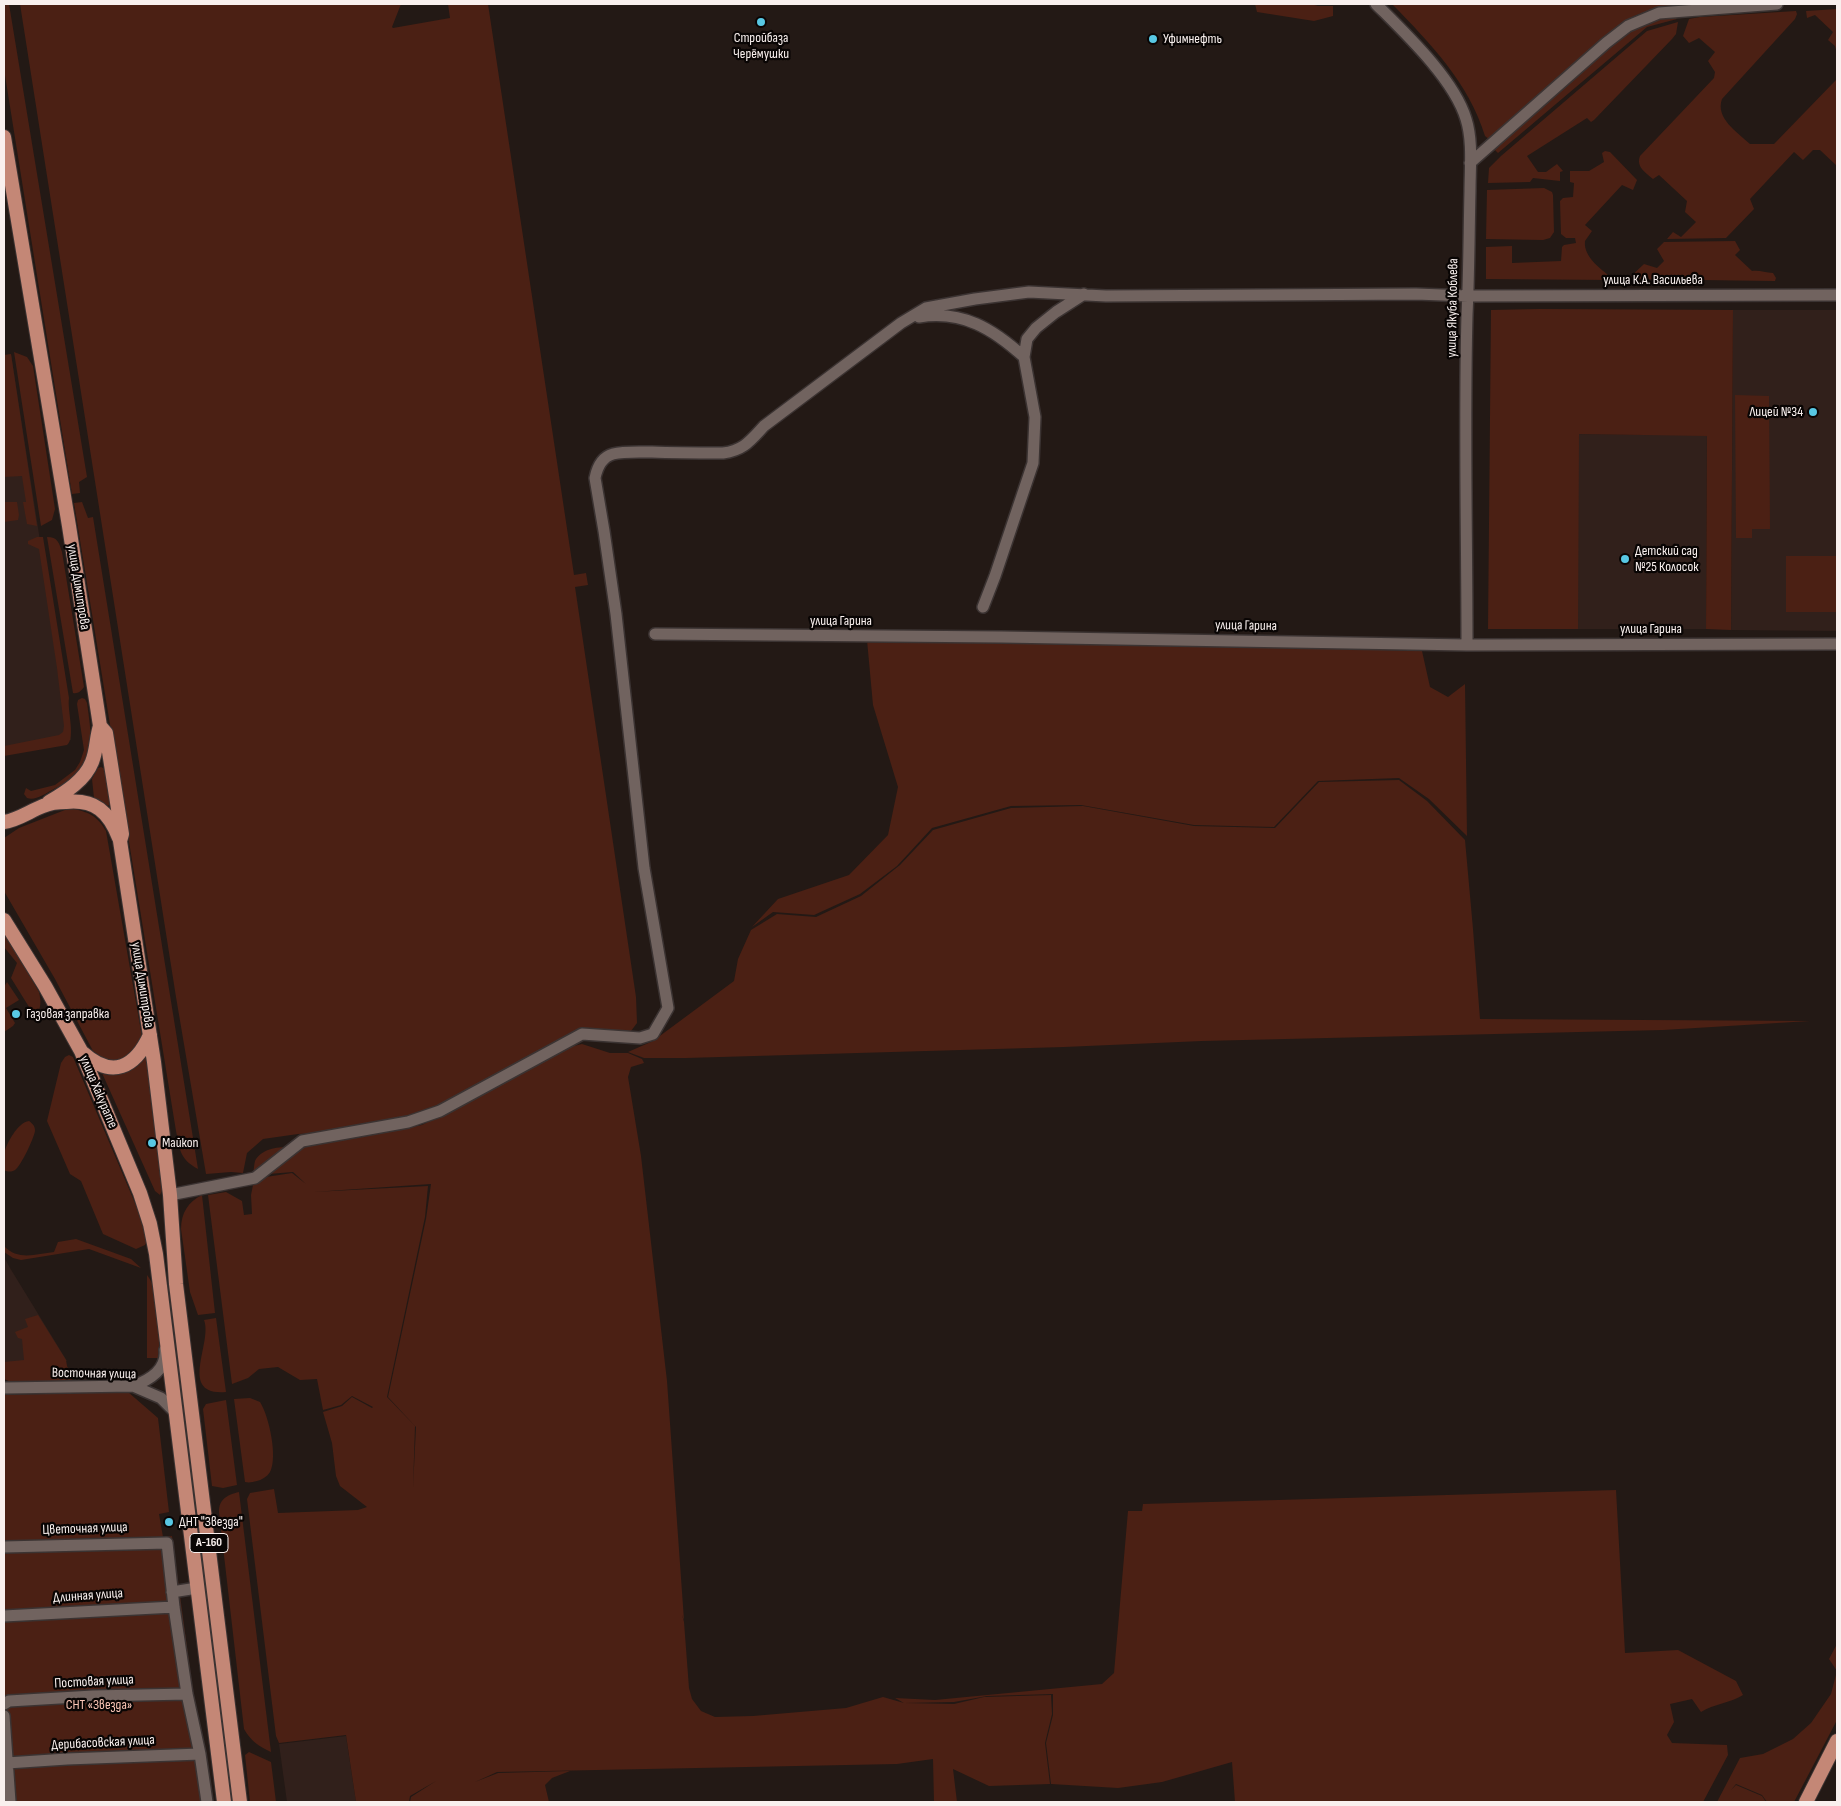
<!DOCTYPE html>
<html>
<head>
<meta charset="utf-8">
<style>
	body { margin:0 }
	#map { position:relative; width:1841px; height:1806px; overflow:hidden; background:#231915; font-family:"Sofia Sans Condensed",sans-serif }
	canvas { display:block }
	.frame { position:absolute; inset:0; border:5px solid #f9f0ee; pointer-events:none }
</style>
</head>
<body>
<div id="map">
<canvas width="1841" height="1806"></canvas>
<div class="frame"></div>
</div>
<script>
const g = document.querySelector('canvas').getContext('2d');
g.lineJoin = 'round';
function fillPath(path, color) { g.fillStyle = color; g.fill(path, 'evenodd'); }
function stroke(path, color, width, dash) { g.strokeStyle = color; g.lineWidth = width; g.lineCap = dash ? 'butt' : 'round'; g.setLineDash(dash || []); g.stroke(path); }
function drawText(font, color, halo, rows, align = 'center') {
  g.font = font + ' "Sofia Sans Condensed",sans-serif'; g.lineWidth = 4.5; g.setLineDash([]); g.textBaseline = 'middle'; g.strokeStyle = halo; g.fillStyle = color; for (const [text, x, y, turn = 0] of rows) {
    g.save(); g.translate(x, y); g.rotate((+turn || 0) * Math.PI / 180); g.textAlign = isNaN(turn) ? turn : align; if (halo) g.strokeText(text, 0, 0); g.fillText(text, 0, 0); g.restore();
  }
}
fillPath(new Path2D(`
	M1733 310H1837V631L1731 630Z
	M11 354 71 740 4 752V356Z
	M1578 434 1707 435 1706 629H1578Z
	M4 1257 10 1268 67 1361 4 1363Z
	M346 1736 356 1802H287L279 1744Z`), '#31201b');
fillPath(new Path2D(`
	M4 4H9L87 477 79 482 80 493 72 494 4 69Z
	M20 4H401L392 27 393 28 450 18 448 4H488L574 575 586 573 588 585 575 587 636 997 637 1023 631 1031 622 1032 590 1029 567 1037 437 1107 406 1118 336 1132 298 1134 263 1139 247 1153 243 1173 231 1172 206 1174 176 997Z
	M1255 4H1311L1318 6H1333V16L1314 21 1257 12Z
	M1392 4H1686L1650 10 1634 16 1619 25 1490 140 1485 136C1469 83 1430 43 1392 4Z
	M1837 9V53L1835 46 1828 40 1833 32 1815 15 1807 18 1806 11Z
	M1796 11 1797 14 1795 19 1722 99C1715 118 1737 132 1750 144H1774L1836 80 1837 166 1820 150H1813L1803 160 1794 152 1750 199 1754 209 1726 238 1667 239 1673 232 1681 237 1696 222 1685 212 1687 201 1659 175 1653 179C1645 172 1636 167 1640 156L1714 78 1715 72 1708 61 1715 52 1699 38 1689 43 1683 36 1689 19 1700 17Z
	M1661 17H1675L1677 19 1647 27 1498 153 1493 148 1618 39 1628 32Z
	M1678 22 1676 34 1672 39 1594 120 1591 122 1587 118 1527 156 1538 172H1546L1557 164 1563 171 1560 172V181L1533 178 1530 182 1488 183 1489 168 1501 156 1647 31Z
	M1605 151 1610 152 1637 180 1633 190 1622 185 1585 225 1592 231 1585 241C1583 258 1603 270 1614 280L1486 279V247L1512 246V263L1561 261 1562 247 1564 245 1576 243 1575 238H1566L1561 234 1560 201 1563 198 1573 197 1574 183 1570 182V171H1589L1604 162 1602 153Z
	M1544 188 1552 192 1553 195 1554 232 1550 238 1543 240 1486 239 1487 190Z
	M1735 241 1740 250 1735 255 1752 271C1760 270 1765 273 1773 273L1776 278 1775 281 1628 279 1644 264 1657 268 1664 261 1657 249 1664 242Z
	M1539 309 1733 310 1731 630 1706 629 1707 436 1579 434 1578 629H1488L1491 310Z
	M14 352 27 357 33 366 55 509 52 520 41 526Z
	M11 354 37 526 27 524 23 502H26L22 476 4 477V355Z
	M1735 395 1769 396 1770 529H1752V538H1736Z
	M4 502H17L19 515 18 520 4 522Z
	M82 502 88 518 93 517 198 1169C180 1159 180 1151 176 1131L74 503Z
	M37 537H43L69 698C67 710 76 738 67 745L4 756V746L59 735 63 732 64 726 57 668 39 549 28 544V541Z
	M47 537C58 537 59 543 62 552L84 687C81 691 78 694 73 693Z
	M1786 556H1837V612H1786Z
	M867 640 1105 643 1422 651 1430 687 1448 697 1465 684 1467 836 1429 799 1399 778 1318 781 1274 827 1194 825 1081 805 1011 806 932 828 897 866 860 894 814 915 773 912 752 927 778 899 849 875 888 835 898 787 873 705Z
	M82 698 85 699 87 703C93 745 97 770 52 790 45 794 35 801 27 798L24 794 26 788 31 791 55 785 75 770 80 762 84 750 77 704 78 700Z
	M101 767 107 770 110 804 108 806 94 798 92 779 98 768Z
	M1399 780 1427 801 1465 840 1473 929 1480 1019 1810 1021 1663 1030 1202 1041 1064 1047 686 1058H644L628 1052 653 1041 734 981 738 959 751 930 777 914 816 917 861 896 900 865 933 830 1011 808 1083 806 1194 826 1275 828 1319 782Z
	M70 808C88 812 97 815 106 831L142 1037 138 1047 125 1060 108 1062 93 1051 55 979 4 891V838L19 828Z
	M6 934 39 992C41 1001 42 1010 34 1015L11 978 17 963 4 947V935Z
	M7 982 19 1000 6 1008 15 1023 13 1026 4 1032V987Z
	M582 1044 610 1053H628L642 1059 644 1063 631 1067 628 1077 641 1156 667 1381 684 1620 682 1615 684 1622 689 1688 692 1699 701 1711 715 1717 753 1716 846 1708 883 1697 904 1703 895 1698 935 1700 1102 1684 1114 1673 1128 1511H1142L1143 1504 1616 1490 1625 1653 1678 1650 1736 1681 1743 1695C1730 1703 1714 1704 1701 1712L1692 1699 1670 1704 1674 1722 1667 1735 1672 1743 1727 1745 1728 1755 1703 1802H1235L1232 1762 1162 1782 1118 1788 1051 1784 1046 1743 1053 1715V1694L987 1696 954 1702 904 1703 954 1704 984 1697 1051 1695 1052 1714 1045 1743 1050 1784 989 1786 953 1769 957 1802H934L933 1759 897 1764 497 1772 475 1782 498 1773 570 1771 552 1778 545 1785 549 1802H410L411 1797 436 1781 410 1796 409 1802H356L346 1735 279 1743 276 1736 247 1499 250 1493 274 1489 278 1513 358 1510 367 1507 340 1486 336 1476 332 1443 323 1412 342 1406 352 1397 372 1408 373 1407 352 1396 341 1405 323 1410 317 1379 300 1380 278 1367 259 1369 248 1378 232 1384 208 1195 226 1192 242 1201 244 1215 252 1214 251 1195 253 1185 266 1177 292 1173 306 1184 293 1172 268 1174 305 1146 362 1137 422 1125 470 1100 562 1049ZM431 1184 426 1219 388 1397 416 1427 413 1488 415 1426 387 1397 425 1217 428 1186 313 1192Z
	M69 1055 73 1057 146 1229 148 1239 145 1245 136 1249 103 1234 81 1181 70 1174 47 1121 61 1063 65 1057Z
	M148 1055 163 1188 160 1195 155 1191 102 1073C121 1077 135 1070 148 1055Z
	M29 1121C33 1124 35 1126 35 1131 34 1138 21 1166 15 1170 11 1172 8 1172 4 1170 4 1165 3 1159 4 1154 6 1144 18 1122 29 1121Z
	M288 1147 253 1173C254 1170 254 1164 255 1161 261 1149 277 1147 288 1147Z
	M202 1195 215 1313 198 1315 190 1292 181 1229C181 1213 188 1202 202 1195Z
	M76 1239 131 1259 141 1268 89 1249 21 1260 13 1258 4 1252V1246C18 1261 36 1254 54 1252L58 1242Z
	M147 1275C164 1297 159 1332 159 1358H147Z
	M38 1315 66 1360 67 1366 73 1378 70 1381 13 1383 4 1379V1362L24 1360 22 1339 18 1338 15 1332 28 1327 25 1319Z
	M216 1318 226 1392C177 1396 213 1343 204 1320Z
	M128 1392 158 1418 169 1512 159 1514 163 1537 172 1536 208 1802H4V1395Z
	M250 1398 260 1402C269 1416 278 1457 270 1472 267 1477 261 1480 257 1481 252 1482 250 1483 245 1482L234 1399Z
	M226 1400 237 1485 223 1488 212 1486 203 1409 206 1404Z
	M239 1492 271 1752C258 1746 251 1741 244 1729L219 1512C219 1499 227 1495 239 1492Z
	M1837 1644V1720L1794 1802H1767L1762 1795 1736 1784 1731 1790 1736 1785 1762 1796 1766 1802H1717L1740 1758 1763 1754 1793 1739 1811 1723 1831 1694 1837 1671 1829 1659Z
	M249 1752 271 1762 276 1802H250L245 1755Z`), '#4b2014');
const minor = new Path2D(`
	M1376 4C1405 33 1454 79 1466 119 1473 141 1470 168 1470 191 1469 232 1469 274 1467 315 1464 425 1467 535 1467 645
	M1470 163 1606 43 1628 26 1659 13 1777 4
	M919 317C963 310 993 329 1024 357
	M983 607 995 576 1033 463 1035 417 1024 357 1027 339 1036 328 1056 312 1084 294
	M655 634 1002 637 1467 645 1837 644
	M170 1195 255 1178 302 1141 408 1122 440 1111 582 1034 640 1038 653 1034 668 1008 644 868 616 614 604 531 595 478C597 468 602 457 613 454 624 451 640 452 652 452 676 453 699 453 723 453 744 450 750 441 764 426L901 323 926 308 975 299 1029 292 1106 296 1416 294 1468 296 1837 295
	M133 1386C150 1380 167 1369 165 1350
	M4 1388 133 1386 161 1398 176 1413
	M4 1547 167 1543 174 1607 187 1694 200 1754 207 1802
	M172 1592 197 1588
	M4 1616 174 1607
	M4 1704 9 1701 93 1696 187 1694
	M4 1716 10 1802
	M7 1763 67 1759 200 1754`);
const major = new Path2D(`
	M4 137 69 526 100 726 106 733 122 834 120 841 154 1062 170 1195 176 1284 240 1802
	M49 802C66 792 85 780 92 762 97 750 96 738 100 726
	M4 822C18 820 30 811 43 806 50 803 59 802 66 802 95 799 109 812 119 838
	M4 920 45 986 81 1051 140 1193 150 1224 156 1254 224 1802
	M83 1053C112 1079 135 1068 150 1035
	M1806 1802 1837 1741`);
stroke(minor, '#3b3332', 14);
stroke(major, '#3b3332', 16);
stroke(minor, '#71635f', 11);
stroke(major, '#c48776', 14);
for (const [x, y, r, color] of [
	[761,22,5,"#58c8e4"],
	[1153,39,5,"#58c8e4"],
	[1813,412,5,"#58c8e4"],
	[1625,559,5,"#58c8e4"],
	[16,1014,5,"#58c8e4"],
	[152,1143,5,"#58c8e4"],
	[169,1522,5,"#58c8e4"]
]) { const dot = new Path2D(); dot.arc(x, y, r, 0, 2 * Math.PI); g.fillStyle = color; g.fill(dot); stroke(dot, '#090504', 2); }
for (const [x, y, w] of [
	[209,1543,38]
]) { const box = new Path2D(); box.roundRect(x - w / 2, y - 9.5, w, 19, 4); g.fillStyle = '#090504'; g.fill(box); stroke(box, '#f9f0ee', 1); }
drawText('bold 12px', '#f9f0ee', null, [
	["А-160",209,1543]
]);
drawText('14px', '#f9f0ee', '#090504', [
	["Стройбаза",761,38,"center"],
	["Черёмушки",761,54,"center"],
	["Уфимнефть",1163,39],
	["Лицей №34",1803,412,"right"],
	["Детский сад",1635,551],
	["№25 Колосок",1635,567],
	["Газовая заправка",26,1014],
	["Майкоп",162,1143],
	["ДНТ \"Звезда\"",179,1522]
], 'left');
drawText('14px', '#f9f0ee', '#090504', [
	["улица К.А. Васильева",1653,280],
	["улица Якуба Коблева",1453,308,-89],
	["улица Димитрова",78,587,81],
	["улица Гарина",841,621],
	["улица Гарина",1246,626,1],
	["улица Гарина",1651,629],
	["улица Димитрова",142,985,81],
	["улица Хакурате",98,1092,67],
	["Восточная улица",94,1374,1],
	["Цветочная улица",85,1529,-2],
	["Длинная улица",88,1596,-4],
	["Постовая улица",94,1682,-3],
	["Дерибасовская улица",103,1743,-3]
]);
drawText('14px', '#fcc6b6', '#090504', [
	["СНТ «Звезда»",99,1705]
]);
</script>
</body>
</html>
